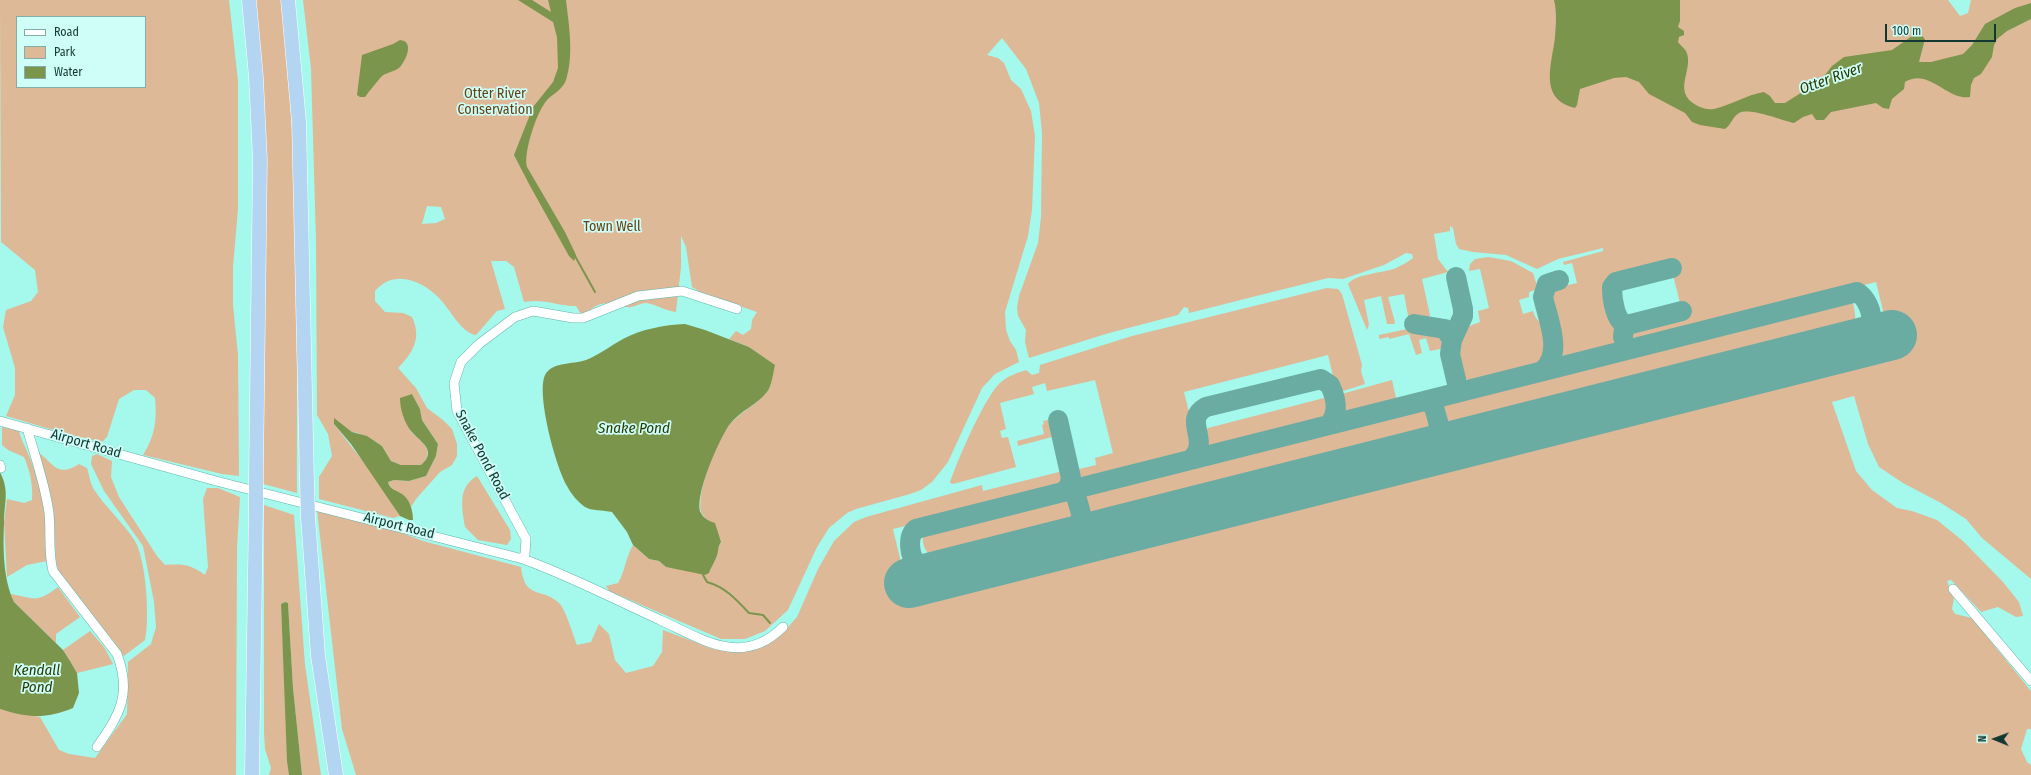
<!DOCTYPE html>
<html>
<head>
<meta charset="utf-8">
<style>
	body { margin:0 }
	#map { position:relative; width:2031px; height:775px; overflow:hidden; background:#a5f8ec; font-family:"Fira Sans Condensed",sans-serif }
	canvas { display:block }
	.legend { position:absolute; left:16px; top:16px; width:130px; height:72px; box-sizing:border-box; background:#cefef7; border:1px solid #83aea8; margin:0; padding:5px 7px; list-style:none; font-size:12px; color:#133732 }
	.legend li { display:flex; align-items:center; gap:8px; height:20px }
	.legend b { width:20px; border:1px solid #83aea8 }
	.north { position:absolute; left:1975px; top:719px; width:40px; height:40px; -webkit-text-stroke:3px #cefef7; paint-order:stroke; rotate:271deg; font-size:11px; font-weight:700; line-height:16px; text-align:center; color:#133732 }
	.north::after { content:''; display:block; margin:auto; width:14px; height:18px; background:#133732; clip-path:polygon(50% 0,100% 100%,50% 72%,0 100%) }
	.scale { position:absolute; left:1885px; top:24px; width:111px; height:18px; box-sizing:border-box; border:2px solid #133732; border-top:0; padding-left:5px; font-size:12px; line-height:14px; white-space:nowrap; color:#133732; -webkit-text-stroke:3px #cefef7; paint-order:stroke }
</style>
</head>
<body>
<div id="map">
<canvas width="2031" height="775"></canvas>
<ul class="legend">
<li><b style="height:5px;background:#fff"></b>Road</li>
<li><b style="height:11px;background:#deb997"></b>Park</li>
<li><b style="height:11px;background:#7c954d"></b>Water</li>
</ul>
<div class="north">N</div>
<div class="scale">100 m</div>
</div>
<script>
const g = document.querySelector('canvas').getContext('2d');
g.lineJoin = 'round';
function fillPath(path, color) { g.fillStyle = color; g.fill(path, 'evenodd'); }
function stroke(path, color, width, dash) { g.strokeStyle = color; g.lineWidth = width; g.lineCap = dash ? 'butt' : 'round'; g.setLineDash(dash || []); g.stroke(path); }
function drawText(font, color, halo, rows, align = 'center') {
  g.font = font + ' "Fira Sans Condensed",sans-serif'; g.lineWidth = 3.5; g.setLineDash([]); g.textBaseline = 'middle'; g.strokeStyle = halo; g.fillStyle = color; for (const [text, x, y, turn = 0] of rows) {
    g.save(); g.translate(x, y); g.rotate((+turn || 0) * Math.PI / 180); g.textAlign = isNaN(turn) ? turn : align; if (halo) g.strokeText(text, 0, 0); g.fillText(text, 0, 0); g.restore();
  }
}
fillPath(new Path2D(`
	M0 0H229L238 81V209L233 267V305L238 355 239 476 222 474 143 455C155 436 157 420 155 398L146 390H134L119 399 107 437 102 442 67 434 6 416 15 395V368L3 327 6 310 31 301 38 292 35 270 1 242ZM17 17H145V87H17Z
	M254 0H281C300 163 297 329 297 493L263 484Z
	M303 0H1948L1960 16 1968 13 1971 0H2031V579L1982 538 1966 519 1941 503 1903 483 1879 467 1868 444 1854 396 1832 402 1856 471 1872 490 1897 508 1912 511 1937 520 1963 541 2003 582 2019 602 2023 616 2016 617 1998 607 1981 612 1951 580 1947 581 1954 598 1952 609 1955 614 1972 618 2031 691V729H2027L2021 749 2027 762 2031 765V775H356L342 729 317 510 392 529 423 541 521 567C525 600 540 587 558 602 565 607 573 635 577 645L591 642 599 624 609 634 615 660 626 673 653 666 662 652 663 630 713 649 742 652 781 635 797 617 818 569 834 541 854 522 866 517 982 485 983 491 1063 471 1065 475 1061 485 1051 489 893 529 909 596 1892 348 1876 282 1650 339 1631 340 1629 332 1646 325 1683 315 1670 263 1617 278 1610 282 1608 293 1616 326 1617 344C1603 351 1582 361 1566 358 1562 355 1559 352 1558 348 1554 337 1545 302 1551 293 1555 286 1570 285 1577 283L1572 263 1564 265 1563 262 1603 251V248L1558 259 1537 269 1506 255 1473 252 1459 249 1456 244 1453 228 1450 226V231L1434 234 1438 259 1448 272 1422 279 1430 315 1427 322 1409 321 1404 294 1388 297 1395 322 1394 324H1387L1381 296 1364 300 1369 325 1367 330 1348 284C1354 274 1384 273 1396 268 1402 265 1408 262 1413 258L1412 254 1406 253 1384 265 1343 279 1328 278 1189 313 1188 308 1184 307 1178 315 1109 333 1029 358 1025 342 1026 330 1018 316 1017 307 1019 296 1038 243 1041 217 1042 133 1039 103 1026 69 1002 38 987 55 998 58 1004 63 1011 80 1021 89 1031 111 1035 136 1032 210 1028 236 1005 312 1006 330 1010 341 1016 350 1019 362 995 374 982 388 948 462 932 482 921 490 910 494 856 509 847 513 829 528 817 547 788 610 765 631 745 639H721L609 591 606 586 618 583C626 569 625 559 633 545L649 559 659 561 666 567 709 573 712 564 717 556V551L721 542 701 512C696 492 717 440 730 424 741 412 757 404 767 392 772 386 773 373 774 365L749 347 729 339 736 331 743 335 751 329 752 320 757 312 702 293 692 287 686 247 681 236V267L676 312C665 311 656 304 646 303 640 303 634 308 627 307 601 304 605 298 582 316L576 306C558 306 542 298 524 302L514 267 506 261H491L505 309 497 311 476 335C461 333 450 309 439 298 421 280 394 269 375 291V301L385 312 403 313 412 317C422 338 413 353 398 368L416 388 427 408 443 420 452 429 457 444V456L452 465 440 472 416 499 411 507C410 504 408 500 406 498 400 491 391 492 388 482L394 480 409 481 426 476 436 456 438 444 422 420 420 409 412 394 411 432C422 442 436 451 421 465H401L391 461 382 446 376 442 358 433 352 432 334 419V424L375 477 400 516 393 518 319 499V477L332 456 328 434 317 415 316 240 311 69ZM427 206 441 207 445 219 436 223 422 224Z
	M1488 257 1511 261 1533 273 1538 289 1529 292V297L1519 300 1523 314 1533 311C1535 320 1541 322 1546 329 1552 340 1555 358 1543 366L1477 382 1461 378 1452 346 1464 328 1480 322 1478 311 1489 308 1480 269 1469 271 1470 264 1475 259Z
	M1327 288 1338 289 1342 294 1362 365 1361 371 1365 384 1337 393 1328 355 1184 392 1196 440 1194 450 1184 456 1088 480 1078 476 1075 470 1096 465 1095 458 1113 453 1095 380 1047 391 1045 383 1032 387 1034 394 1000 403 1006 429 1000 431 1002 438 1008 437 1016 467 953 484 950 483C956 463 986 394 1001 382 1008 376 1017 373 1026 370L1032 375 1039 373 1040 365 1132 336Z
	M1847 298 1852 300C1856 314 1859 328 1843 334L1463 430C1445 431 1443 415 1440 401Z
	M1412 328 1439 337 1445 348 1430 351 1426 338 1419 340 1422 353 1416 355 1409 334 1389 339V337L1379 339V335Z
	M1392 380 1396 398 1393 403C1384 407 1350 417 1343 410 1339 406 1338 400 1338 395Z
	M1324 398 1330 401 1332 413 1325 420 1320 422 1217 449C1208 447 1203 441 1204 432L1208 428Z
	M1427 404C1430 419 1435 433 1419 441L1102 521C1085 523 1084 505 1080 492Z
	M1048 420 1052 437 1018 446 1017 441 1044 434 1042 425 1044 424 1043 421Z
	M2 427 19 431C21 439 24 444 27 451 42 485 48 524 47 561L27 565 7 577 4 522 7 499 24 503 32 500C33 484 30 471 24 457L8 450 2 445Z
	M38 452C54 464 57 478 79 464L87 468C89 474 90 482 93 488 105 507 123 522 135 541 146 560 150 618 145 640L124 656 58 570 56 561 54 529Z
	M97 454 112 461 111 477 119 497 157 556 165 565C184 564 189 564 205 575L208 567 203 499 207 488H218L240 497 237 548 236 775H0V709L40 717 59 750 69 754 95 758 127 714 128 662 151 644 156 627 154 602 143 546 104 491 91 464 92 456Z
	M477 476 510 530 511 539 507 545 478 540 465 527C462 507 457 488 477 476Z
	M1070 494C1073 506 1081 520 1070 529L943 561C929 560 919 545 924 532L928 529Z
	M264 505 294 515 305 665 321 775H302L293 688 288 603 285 602 281 604 289 775H269L271 768 265 749 264 732Z
	M58 587 80 617 56 634V643L14 602 10 594C36 598 35 604 58 587Z
	M90 631 104 647 113 664 77 673 63 650Z`), '#deb997');
fillPath(new Path2D(`
	M518 0H532L551 12 548 0H566C569 26 574 55 566 80 563 89 553 94 547 100 537 111 523 153 527 167L565 232 576 255 574 261 569 256 529 184 514 155 533 107 553 82 558 68 557 37 553 22Z
	M1554 0H1680V21L1678 27 1684 31V35L1679 37 1678 42C1680 45 1684 48 1686 51 1695 69 1671 91 1696 105 1701 108 1708 110 1714 109 1731 105 1746 95 1764 92L1770 96 1775 103H1785L1821 80 1832 66 1844 57 1892 50 1912 36 1920 34 1925 39 1919 62H1931L1963 54 1972 45 1985 24 2015 8 2031 3V19L2007 31 1997 39 1994 45 1992 57 1981 74 1974 78 1971 85 1970 97C1948 101 1928 67 1905 82L1904 89 1892 99 1889 109 1883 108 1876 103 1831 112 1824 120H1816L1812 114 1803 117 1794 123C1780 120 1750 107 1739 113 1732 117 1732 124 1725 129L1700 125 1692 122 1685 113 1649 94 1639 82 1626 77 1614 78 1580 89 1577 105 1575 108C1538 99 1552 64 1555 37 1556 25 1557 12 1554 0Z
	M400 40C414 41 407 59 400 67 395 72 386 72 381 77 376 83 370 90 365 97H360L357 95 362 55 393 44Z
	M685 324 705 330 749 347 775 365C773 373 772 386 767 392 758 404 740 411 730 424 720 437 693 498 701 513 704 519 709 521 715 523L721 542C717 548 719 552 716 558 714 563 711 567 709 573L705 575 666 567 659 561 649 559 633 545 627 532 612 512C604 510 591 511 585 507 578 502 571 494 567 486 556 467 536 395 545 375 553 361 572 365 586 360 599 355 610 346 623 339 642 329 664 325 685 324Z
	M412 394 420 409 422 420 438 444 436 456 426 476 409 481 394 480 388 482C390 490 396 490 402 494 410 499 413 511 413 520H409L400 516 351 444 334 424V418L352 432 367 436 382 446 391 461 401 465H421C438 450 420 442 411 431 404 422 400 409 400 398Z
	M0 472C10 492 4 502 4 523 3 548 3 579 14 602L63 650 70 661 77 673 79 693 73 708C46 719 28 718 0 709Z
	M285 602 288 603 293 688 302 775H289L287 761 281 604Z`), '#7c954d');
stroke(new Path2D(`
	M575 256 595 292
	M703 575 707 582C725 587 736 599 749 613L763 615 770 623`), '#7c954d', 2);
stroke(new Path2D(`
	M1456 277 1463 309V316L1452 340 1450 354 1459 392
	M1414 324 1445 329 1452 340
	M1627 325C1615 323 1612 298 1612 287L1616 282 1672 268
	M1623 337 1624 328 1627 325 1682 311
	M1542 371C1564 354 1548 320 1543 297L1547 284 1559 280
	M1427 400 1433 404C1438 423 1446 436 1431 451
	M1058 420 1071 478 1069 486 1063 492
	M1440 432 1448 441 1459 444
	M1190 460C1213 441 1181 421 1206 407L1321 379 1330 385C1336 398 1340 414 1328 425
	M1083 522 1091 531 1105 533
	M1068 543C1092 528 1079 511 1074 489
	M941 575C932 573 923 571 917 564 909 556 907 536 916 529L1857 292C1866 297 1873 312 1871 323 1869 330 1863 337 1860 343`), '#6aaba2', 20);
stroke(new Path2D(`
	M909 583 1892 335`), '#6aaba2', 50);
const minor = new Path2D(`
	M0 421 216 481 523 559C570 576 614 599 660 620 681 629 705 644 728 647 749 650 768 642 783 627
	M27 428C35 456 45 484 49 513 51 532 48 553 53 571L117 654C132 694 120 714 97 747
	M0 465 1 468
	M523 559 525 554 526 539 457 411 454 383 461 362 479 344 515 317 533 311 573 318H583L638 296 682 291 737 309
	M1953 589 2031 681`);
const highway = new Path2D(`
	M249 0 256 77 260 160 256 477
	M288 0 299 122 307 483
	M308 517 318 656 336 775
	M252 775 256 506`);
stroke(minor, '#62b4aa', 10);
stroke(highway, '#fff', 15);
stroke(minor, '#fff', 9);
stroke(highway, '#b4d5f2', 14);
const highwayBridge = new Path2D(`
	M307 483 308 517
	M256 506V477`);
stroke(highwayBridge, '#fff', 15, []);
stroke(highwayBridge, '#b4d5f2', 14);
drawText('14px', '#663f12', '#cefef7', [
	["Otter River",495,94],
	["Conservation",495,110],
	["Town Well",612,227]
]);
drawText('14px', '#133732', '#cefef7', [
	["Airport Road",86,444,16],
	["Snake Pond Road",482,455,62],
	["Airport Road",399,526,14]
]);
drawText('italic 15px', '#2a3a02', '#cefef7', [
	["Otter River",1831,79,-20],
	["Snake Pond",634,429],
	["Kendall",37,671],
	["Pond",37,688]
]);
</script>
</body>
</html>
